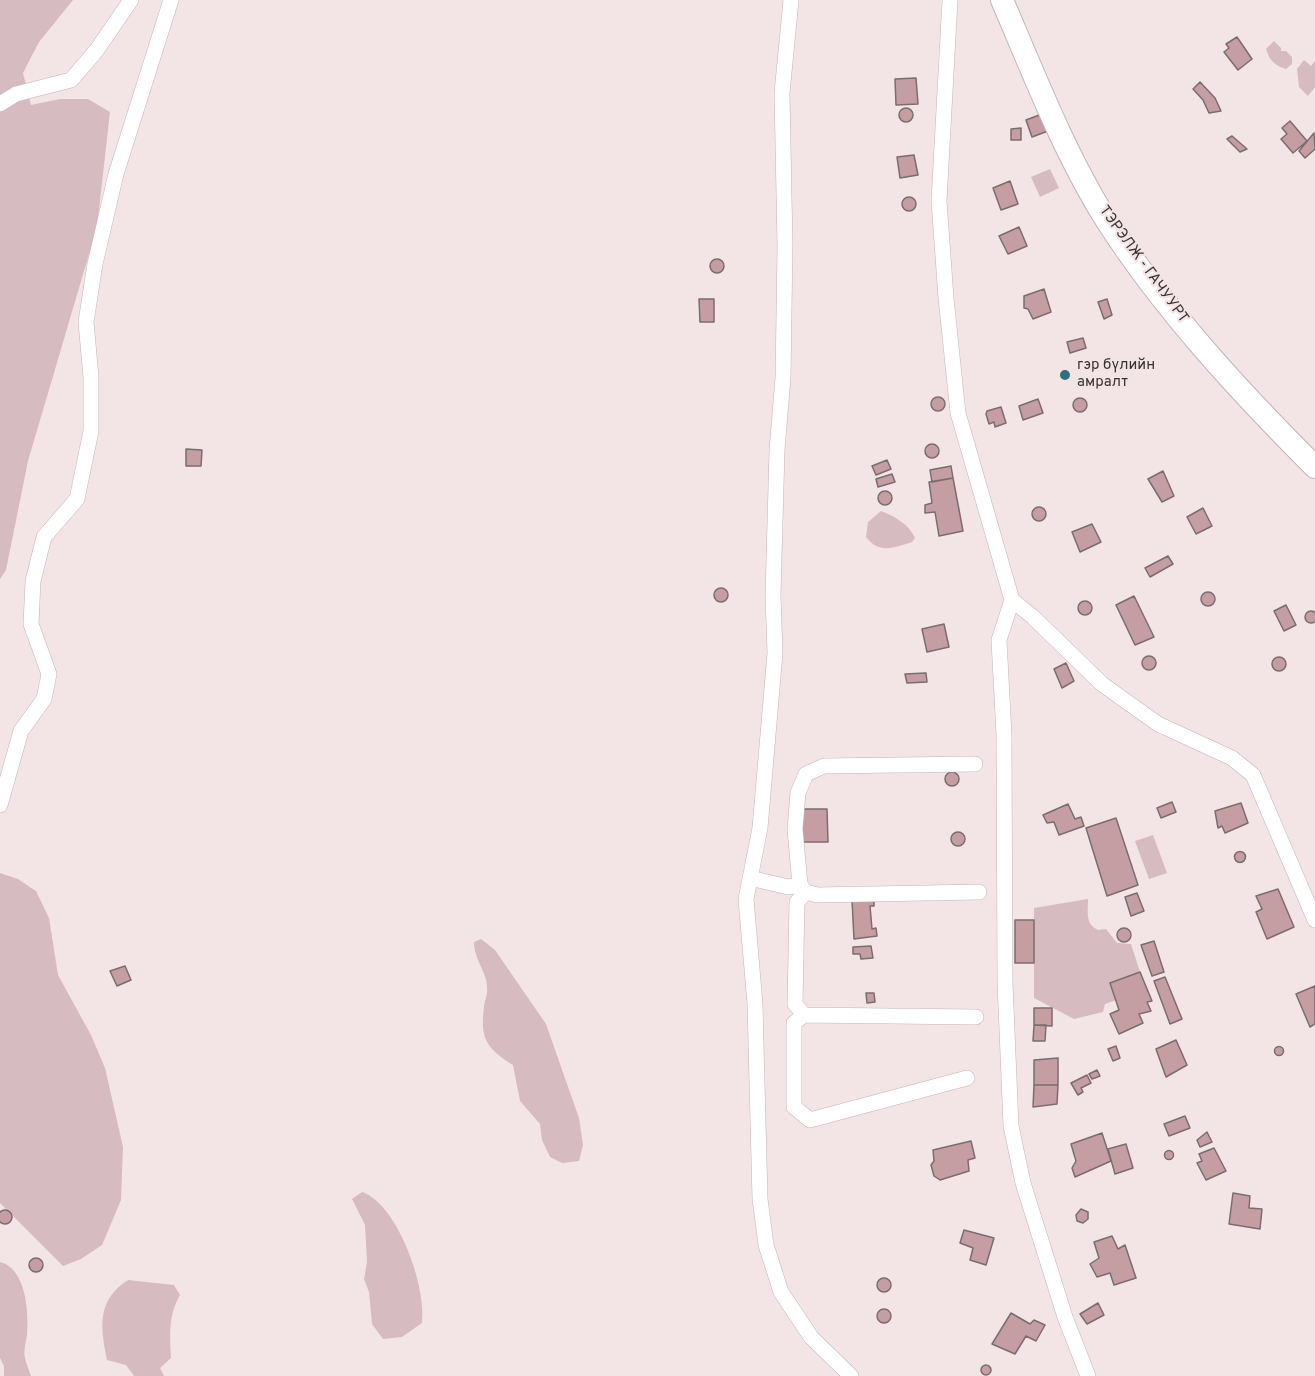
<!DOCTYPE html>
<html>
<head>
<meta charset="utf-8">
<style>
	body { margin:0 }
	canvas { display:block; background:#f3e4e6 }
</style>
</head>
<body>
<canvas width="1315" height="1376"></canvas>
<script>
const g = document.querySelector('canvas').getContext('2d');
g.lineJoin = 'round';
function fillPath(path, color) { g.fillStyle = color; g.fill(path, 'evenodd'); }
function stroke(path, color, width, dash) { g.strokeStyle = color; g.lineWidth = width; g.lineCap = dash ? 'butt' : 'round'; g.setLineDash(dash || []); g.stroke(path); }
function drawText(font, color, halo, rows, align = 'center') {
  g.font = font + ' Overpass,sans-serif'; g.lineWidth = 4.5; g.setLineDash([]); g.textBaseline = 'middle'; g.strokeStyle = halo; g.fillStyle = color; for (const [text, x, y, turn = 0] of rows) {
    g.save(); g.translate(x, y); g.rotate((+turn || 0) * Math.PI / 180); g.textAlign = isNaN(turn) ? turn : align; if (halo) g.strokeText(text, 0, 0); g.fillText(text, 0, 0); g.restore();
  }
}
fillPath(new Path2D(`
	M0 0H73L39 42 23 73 31 105 60 99H88L110 112 97 227 28 461 6 570 0 579Z
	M1274 41 1281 48V51H1286L1292 57V64L1286 69C1274 65 1270 61 1266 49Z
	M1304 60 1311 66 1315 61V87L1308 96 1299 87 1297 69Z
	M1050 169 1059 188 1040 197 1031 177Z
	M881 511C894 516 909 524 915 538L912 542C893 548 879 554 866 537L868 522Z
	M1153 835 1167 873 1149 879 1135 841Z
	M0 873 18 879 36 891 49 918 58 975 91 1035 105 1068 123 1147 121 1200 102 1245 81 1259 63 1266 0 1203Z
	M1088 899C1088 912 1085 924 1098 930L1106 929 1117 943 1131 944 1140 972 1110 983 1116 1000 1105 1004 1103 1012 1074 1019 1034 998V908Z
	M481 939 495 950 546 1024 579 1118 583 1145 579 1161 562 1163 550 1157 542 1140 540 1124 520 1101 513 1065C486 1048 480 1039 484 1006 485 1000 488 993 487 987 487 972 474 960 474 942Z
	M362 1192C398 1204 427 1288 422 1323L402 1337 383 1339 372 1324 369 1292 364 1279 367 1262 365 1225 352 1199Z
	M0 1262C26 1268 29 1312 27 1335 26 1343 23 1351 25 1358 26 1364 29 1370 31 1376H4V1366L0 1358Z
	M128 1280 174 1285 180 1295C168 1316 170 1334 171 1358L160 1368 164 1376H134L126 1365 107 1360C100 1326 97 1300 128 1280Z`), '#d6bcc0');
const building = new Path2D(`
	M1237 37 1252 59 1238 70 1224 52 1229 48 1226 44Z
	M916 78 918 104 896 105 895 79Z
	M1200 82 1215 98 1221 111 1209 113 1203 100 1193 89Z
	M899 115a7 7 0 1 1 14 0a7 7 0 1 1-14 0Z
	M1042 114 1048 131 1032 137 1026 120Z
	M1290 121 1307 141 1293 153 1281 139 1287 134 1282 128Z
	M1021 128V140H1011V129Z
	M1314 133 1315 149 1305 158 1299 151Z
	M1232 136 1247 149 1240 152 1227 139Z
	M914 155 918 175 900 178 897 157Z
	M1010 181 1018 204 1001 210 993 188Z
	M902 204a7 7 0 1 1 14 0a7 7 0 1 1-14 0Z
	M1019 227 1027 246 1008 254 999 236Z
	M710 266a7 7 0 1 1 14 0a7 7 0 1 1-14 0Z
	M1044 289 1051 312 1033 319 1028 309 1024 308V296Z
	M699 299H714V322H700Z
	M1107 299 1112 315 1104 319 1098 302Z
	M1083 338 1086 348 1070 353 1067 342Z
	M931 404a7 7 0 1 1 14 0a7 7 0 1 1-14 0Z
	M1073 405a7 7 0 1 1 14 0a7 7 0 1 1-14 0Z
	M1038 399 1043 413 1023 420 1019 406Z
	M1001 407 1006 423 995 427 994 422 989 424 986 414 987 411Z
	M925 451a7 7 0 1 1 14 0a7 7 0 1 1-14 0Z
	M186 449 202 450 201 466H186Z
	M887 460 891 469 876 475 872 466Z
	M951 466 953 478 932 482 930 470Z
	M1163 471 1174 496 1162 502 1148 479Z
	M892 474 895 482 878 487 876 479Z
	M953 478 963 531 939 536 935 512 925 513V505L932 503 929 482Z
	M878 498a7 7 0 1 1 14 0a7 7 0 1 1-14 0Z
	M1032 514a7 7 0 1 1 14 0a7 7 0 1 1-14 0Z
	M1203 508 1212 526 1196 534 1187 517Z
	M1092 524 1101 542 1080 552 1072 532Z
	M1168 556 1173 564 1150 577 1145 568Z
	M714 595a7 7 0 1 1 14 0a7 7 0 1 1-14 0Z
	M1201 599a7 7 0 1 1 14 0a7 7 0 1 1-14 0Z
	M1134 596 1154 637 1135 645 1116 605Z
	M1078 608a7 7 0 1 1 14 0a7 7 0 1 1-14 0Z
	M1286 605 1296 625 1284 631 1274 611Z
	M1305 617a6 6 0 1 1 12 0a6 6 0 1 1-12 0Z
	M944 624 949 647 927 652 922 629Z
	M1142 663a7 7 0 1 1 14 0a7 7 0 1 1-14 0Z
	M1272 664a7 7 0 1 1 14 0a7 7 0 1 1-14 0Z
	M1066 663 1074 681 1062 688 1054 669Z
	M926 673 927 682 907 683 905 674Z
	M945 779a7 7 0 1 1 14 0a7 7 0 1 1-14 0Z
	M1172 802 1176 812 1161 818 1157 808Z
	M1241 803 1248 823 1225 833 1222 826 1218 828 1215 811Z
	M1068 804 1075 819 1081 817 1084 826 1059 835 1054 822 1047 823 1043 815Z
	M800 809H827L828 842H801Z
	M1116 818 1138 885 1107 896 1086 828Z
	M951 839a7 7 0 1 1 14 0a7 7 0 1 1-14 0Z
	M1234.5 857a5.5 5.5 0 1 1 11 0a5.5 5.5 0 1 1-11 0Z
	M1278 889 1294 927 1267 939 1256 912 1262 909 1256 896Z
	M1137 893 1144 911 1131 916 1125 897Z
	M874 898V906H870L872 929 876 928 877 936 854 939 852 900Z
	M1015 920H1034V963H1015Z
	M1117 935a7 7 0 1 1 14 0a7 7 0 1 1-14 0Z
	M1154 941 1164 972 1152 976 1141 945Z
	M871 946 873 958 861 959 860 954H853V947Z
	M125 966 131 980 117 986 110 971Z
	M1140 972 1152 1001 1147 1002 1151 1011 1139 1014 1143 1023 1119 1034 1110 1014 1119 1010 1110 983Z
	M1165 977 1182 1019 1170 1024 1154 981Z
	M1315 986V1024L1310 1027 1296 994Z
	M866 993H874L875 1002 867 1003Z
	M1034 1008H1052V1026L1034 1025Z
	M1034 1025H1046L1045 1041H1033Z
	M1176 1040 1187 1065 1166 1077 1156 1049Z
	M1116 1046 1120 1058 1113 1061 1108 1049Z
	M1274.5 1051a4.5 4.5 0 1 1 9 0a4.5 4.5 0 1 1-9 0Z
	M1058 1058V1085H1034V1060Z
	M1097 1070 1100 1076 1092 1079 1089 1074Z
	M1087 1075 1091 1083 1081 1088 1083 1092 1078 1095 1071 1083Z
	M1034 1085H1058L1057 1104 1033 1107Z
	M1185 1116 1190 1128 1169 1136 1164 1124Z
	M1207 1132 1212 1142 1200 1147 1197 1140Z
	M1102 1133 1111 1161 1075 1177 1072 1168 1076 1161 1071 1144Z
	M971 1141 975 1158 968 1160 969 1171 940 1180 934 1176 931 1165 934 1161 933 1150Z
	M1126 1144 1133 1168 1115 1174 1108 1149Z
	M1214 1148 1226 1171 1206 1180 1197 1163 1202 1161 1199 1154Z
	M1164.5 1155a4.5 4.5 0 1 1 9 0a4.5 4.5 0 1 1-9 0Z
	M1233 1193 1250 1196 1249 1208 1262 1209 1260 1229 1229 1224Z
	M1081 1209 1088 1212V1219L1083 1223 1077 1221 1076 1215Z
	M-2 1217a7 7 0 1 1 14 0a7 7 0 1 1-14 0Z
	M964 1230 994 1238 986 1265 970 1260 973 1248 960 1243Z
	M1112 1236 1118 1249 1125 1245 1136 1278 1114 1285 1110 1273 1097 1277 1090 1264 1099 1258 1094 1242Z
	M29 1265a7 7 0 1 1 14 0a7 7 0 1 1-14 0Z
	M877 1285a7 7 0 1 1 14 0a7 7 0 1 1-14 0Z
	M1098 1303 1104 1315 1087 1324 1080 1314Z
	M877 1316a7 7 0 1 1 14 0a7 7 0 1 1-14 0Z
	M1011 1313 1030 1324 1034 1320 1045 1325 1036 1341 1026 1336 1015 1354 992 1344Z
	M981 1370a5 5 0 1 1 10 0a5 5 0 1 1-10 0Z`);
fillPath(building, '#c59ea4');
stroke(building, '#7b6d6f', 1.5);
const minor = new Path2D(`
	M791 0 782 93 785 246 783 378 777 450 773 595 775 653 760 828 746 899 755 1004 760 1199 766 1245 781 1292 811 1337 851 1376
	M950 0 939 201 946 298 958 413 1012 600 999 640 1004 735 1005 983 1011 1126 1023 1183 1065 1317 1088 1376
	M0 104 16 94 71 80 96 51 131 0
	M1012 600 1033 617 1102 684 1158 724 1232 758 1253 775 1315 920
	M975 764 824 766 806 774 798 793 795 829 800 885 806 892 817 895 979 892
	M0 805 21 731 44 699 49 674 31 624 33 581 44 537 77 499 91 431V377L86 322 95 264 116 174 171 0
	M750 878 788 887 800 885
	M806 892 797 902 795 1004 804 1015 976 1017
	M804 1015 794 1023V1107L810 1120 967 1078`);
const secondary = new Path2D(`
	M1002 0C1033 72 1065 155 1107 221 1165 311 1240 392 1315 467`);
stroke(minor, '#c3b5b7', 16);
stroke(secondary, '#c3b5b7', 24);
stroke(minor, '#fff', 15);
stroke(secondary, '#fff', 22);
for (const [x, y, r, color] of [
	[1065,375,6,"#2d7082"]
]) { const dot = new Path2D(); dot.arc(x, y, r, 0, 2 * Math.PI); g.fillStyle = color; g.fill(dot); stroke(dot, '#f3e4e6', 2); }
drawText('15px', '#393334', '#f3e4e6', [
	["ТЭРЭЛЖ - ГАЧУУРТ",1143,265,54]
]);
drawText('15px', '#393334', '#f3e4e6', [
	["гэр бүлийн",1077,366],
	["амралт",1077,383]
], 'left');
</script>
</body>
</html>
